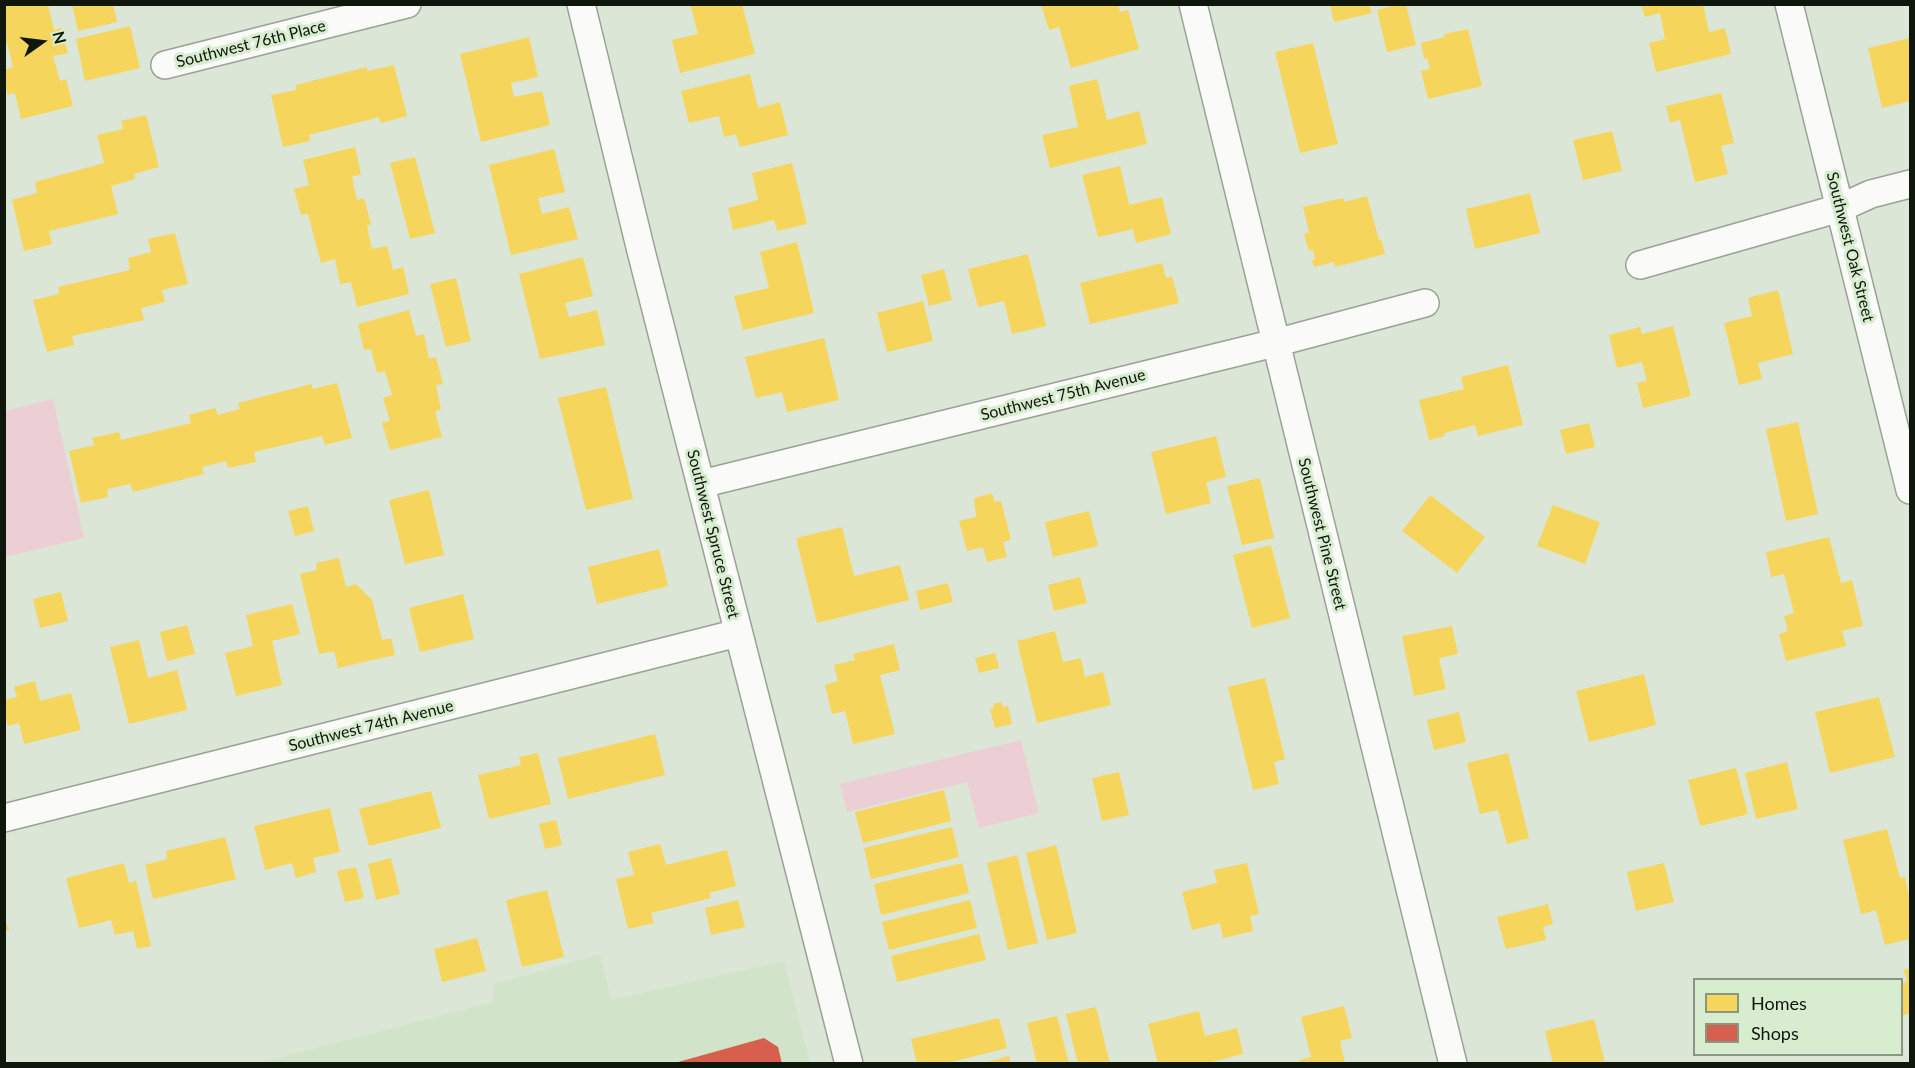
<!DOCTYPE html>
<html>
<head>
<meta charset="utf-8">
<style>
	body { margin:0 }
	#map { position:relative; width:1915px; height:1068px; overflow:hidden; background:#dbe6d6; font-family:Lato,sans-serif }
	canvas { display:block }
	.frame { position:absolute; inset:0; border:6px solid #0f160c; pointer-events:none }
	.legend { position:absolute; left:1693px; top:978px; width:210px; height:78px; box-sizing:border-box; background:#d8ecd0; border:2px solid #889682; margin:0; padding:8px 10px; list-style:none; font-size:18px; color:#0f160c }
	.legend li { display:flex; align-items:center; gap:12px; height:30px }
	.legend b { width:30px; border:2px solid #889682 }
	.north { position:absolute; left:12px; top:12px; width:60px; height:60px; -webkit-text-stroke:4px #d8ecd0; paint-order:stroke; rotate:76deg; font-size:16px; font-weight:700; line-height:24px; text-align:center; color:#0f160c }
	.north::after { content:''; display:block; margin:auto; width:21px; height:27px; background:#0f160c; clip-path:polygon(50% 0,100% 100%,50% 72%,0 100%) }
</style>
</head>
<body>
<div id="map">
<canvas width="1915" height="1068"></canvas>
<div class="frame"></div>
<ul class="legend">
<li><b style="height:16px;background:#f6d55c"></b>Homes</li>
<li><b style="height:16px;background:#d6604d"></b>Shops</li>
</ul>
<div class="north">N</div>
</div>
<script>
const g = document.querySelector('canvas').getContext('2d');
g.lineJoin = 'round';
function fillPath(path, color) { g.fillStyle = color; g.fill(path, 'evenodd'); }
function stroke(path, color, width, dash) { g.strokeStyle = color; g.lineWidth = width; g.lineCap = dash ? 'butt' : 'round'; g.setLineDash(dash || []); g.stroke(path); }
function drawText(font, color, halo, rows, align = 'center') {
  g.font = font + ' Lato,sans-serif'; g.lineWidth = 6; g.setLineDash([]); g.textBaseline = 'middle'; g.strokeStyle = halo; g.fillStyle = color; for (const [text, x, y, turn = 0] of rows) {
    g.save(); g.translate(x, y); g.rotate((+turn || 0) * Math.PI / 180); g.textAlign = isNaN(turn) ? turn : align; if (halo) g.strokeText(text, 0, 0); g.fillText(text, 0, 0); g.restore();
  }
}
fillPath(new Path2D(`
	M600 954 611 1000 784 961 810 1063 255 1064 493 1002 495 984Z`), '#d1e3c9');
fillPath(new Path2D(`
	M53 399 84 538 5 557V411Z
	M1021 740 1039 813 979 828 967 782 847 812 840 784Z`), '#ebcfd5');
fillPath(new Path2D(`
	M5 4 48 5 54 30 61 28 68 53 53 56 60 81 66 79 73 106 21 119 15 93 8 95 4 82V70L13 67 7 43 5 44Z
	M72 4H113L117 22 78 31Z
	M690 4H742L755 54 680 73 672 40 698 34Z
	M1041 4H1118L1120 12 1128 10 1139 49 1071 68 1059 27 1049 30Z
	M1400 4H1406L1416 45 1387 52 1377 10Z
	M1641 4H1703L1709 32 1725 28 1731 54 1656 72 1649 43 1665 39 1660 13 1645 17Z
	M1330 5H1369L1372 13 1334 22Z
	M130 26 140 68 85 81 76 39Z
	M1468 29 1482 86 1428 99 1421 71 1430 69 1427 58H1424L1421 43 1445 37 1444 34Z
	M529 37 538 77 511 83 514 97 542 91 550 125 481 142 460 54Z
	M1910 38V101L1882 108 1868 48Z
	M1313 43 1338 144 1300 153 1275 52Z
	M394 65 407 116 381 123 379 117 309 135 310 141 283 147 271 95 296 90V85L367 67V71Z
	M750 74 758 108 780 102 788 135 740 147 736 134 724 137 719 116 689 123 681 91Z
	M1097 79 1107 120 1139 111 1147 144 1050 168 1042 135 1078 127 1069 86Z
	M1721 93 1734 143 1721 146 1728 174 1695 182 1680 120 1670 123 1666 106Z
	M146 115 159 167 134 174 135 179 111 186 118 214 49 231 52 244 24 251 12 200 37 193 35 182 104 163 97 135 123 129 121 121Z
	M1612 131 1622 171 1583 180 1573 140Z
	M355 147 361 174 352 177 357 200 364 198 371 224 367 226 372 249 387 246 393 270 403 267 409 294 357 307 351 282 340 284 335 259 321 263 308 214 301 215 294 189 309 185 303 160Z
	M554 149 565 192 538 198 542 214 569 207 578 239 511 255 489 165Z
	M415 157 435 233 410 239 390 163Z
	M792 163 807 224 777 231 774 220 733 230 728 208 758 200 752 173Z
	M1120 166 1129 205 1162 197 1171 234 1136 243 1133 229 1098 237 1082 175Z
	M1530 193 1540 233 1475 249 1466 209Z
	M1367 196 1379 240 1381 239 1385 254 1335 267 1334 262 1314 267 1312 260 1315 259 1313 250 1309 251 1304 234 1309 232 1303 207 1343 198 1344 202Z
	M175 233 188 284 162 290 165 302 141 308 144 320 72 336 74 345 47 352 33 300 59 294 58 287 130 270 128 258 151 252 148 239Z
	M797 242 814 313 743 330 734 296 769 288 760 252Z
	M1028 254 1046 326 1012 334 1004 301 978 307 968 269Z
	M583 257 593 296 565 303 569 317 597 310 605 345 540 359 519 274Z
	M1162 263 1166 278 1172 276 1179 303 1090 324 1080 283Z
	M944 269 952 300 929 306 921 275Z
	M456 278 471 341 446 347 430 284Z
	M1778 290 1793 354 1758 363 1762 379 1739 385 1724 323 1752 316 1748 298Z
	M923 301 933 341 887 352 877 313Z
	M409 310 416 336 424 334 429 359 436 357 443 384 436 385 441 410 435 411 442 437 390 450 382 423 390 421 383 398 392 395 385 371 377 373 371 349 364 350 358 324Z
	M1673 326 1691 396 1643 408 1637 383 1647 381 1642 362 1617 368 1609 335 1640 327 1642 334Z
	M824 338 839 400 787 412 782 392 756 398 745 357Z
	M1508 365 1523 425 1478 436 1475 425 1444 433 1445 436 1429 440 1419 400 1464 389 1461 377Z
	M337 383 352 438 325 445 322 436 254 452 256 462 228 468 226 461 202 467 204 474 133 492 130 484 107 489 108 497 81 503 69 451 95 445 92 438 119 432 121 440 191 423 189 415 215 408 218 415 240 409 238 403 311 384 313 389Z
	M606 387 633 499 586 510 558 398Z
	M1798 422 1818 514 1786 521 1766 429Z
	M1589 423 1595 447 1566 454 1560 430Z
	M1216 436 1226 477 1206 482 1211 503 1166 514 1151 452Z
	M1260 478 1274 538 1242 545 1227 486Z
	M429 490 444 555 405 564 389 500Z
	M992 493 995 502 1001 501 1011 540 1003 542 1007 557 987 562 983 547 967 551 959 521 976 517 974 498Z
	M1430 495 1485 537 1457 573 1402 531Z
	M1553 505 1600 522 1585 564 1537 546Z
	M308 506 314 531 295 536 288 511Z
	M1089 511 1098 546 1053 557 1045 522Z
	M842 527 854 576 900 565 909 600 817 623 796 538Z
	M1829 537 1841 583 1852 580 1863 626 1842 631 1846 646 1786 661 1779 634 1788 631 1784 616 1794 613 1784 574 1771 577 1766 552Z
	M1271 545 1290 618 1252 628 1233 555Z
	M659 549 668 586 597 604 588 567Z
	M339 558 346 587 356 584 372 600 382 640 391 638 395 655 338 668 334 651 319 654 300 574 317 570 316 563Z
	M1080 577 1087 603 1054 611 1048 585Z
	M948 583 953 602 920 610 916 591Z
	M61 592 68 621 40 628 33 599Z
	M463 594 474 639 420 652 409 608Z
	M292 604 300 634 272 641 282 685 236 696 225 653 253 646 246 615Z
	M187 625 195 654 167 661 160 632Z
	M1452 626 1458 654 1439 658 1446 689 1414 696 1402 636Z
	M1055 631 1063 662 1081 658 1085 677 1103 672 1111 705 1037 723 1017 641Z
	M139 640 148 678 177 670 187 710 129 724 110 647Z
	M894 644 900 670 880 675 895 734 853 744 845 711 832 714 825 685 838 681 834 665 855 660 853 654Z
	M995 653 999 668 979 673 975 658Z
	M1644 674 1656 725 1589 742 1576 691Z
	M1265 678 1285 759 1274 762 1279 784 1253 790 1228 687Z
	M35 681 40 701 71 693 81 730 24 744 19 723 8 726 4 713V700L17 697 14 687Z
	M1879 697 1895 757 1830 773 1815 712Z
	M1001 702 1003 707 1008 706 1012 724 995 728 990 709 994 708 993 704Z
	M1459 712 1466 742 1434 750 1427 720Z
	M655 734 665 775 568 799 558 758Z
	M538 753 551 804 489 819 478 775 521 765 519 757Z
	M1508 753 1529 838 1507 844 1498 810 1480 814 1467 763Z
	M1787 762 1798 809 1756 819 1745 773Z
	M1736 768 1748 814 1700 826 1688 780Z
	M1119 772 1129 815 1102 821 1092 778Z
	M944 790 951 821 863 843 855 812Z
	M431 791 441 828 369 846 359 809Z
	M330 808 340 852 313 858 316 872 296 878 292 863 265 870 254 826Z
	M556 820 562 845 545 849 539 824Z
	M952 827 959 857 871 879 864 848Z
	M1887 829 1900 878 1905 877 1910 901V939L1885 945 1876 910 1861 914 1843 840Z
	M225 837 236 879 153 899 145 865 167 859 166 851Z
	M660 844 666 865 727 850 736 886 709 893 711 898 651 913 654 923 628 929 616 879 634 875 628 852Z
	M1056 845 1077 933 1047 940 1026 853Z
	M1017 855 1038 943 1008 950 987 863Z
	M391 858 400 894 376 900 368 864Z
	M124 863 129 883 136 881 151 946 137 949 133 931 115 935 111 920 79 928 66 878Z
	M962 863 969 893 881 915 874 884Z
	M1247 863 1259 914 1250 916 1253 931 1223 938 1220 923 1192 930 1182 892 1217 883 1214 870Z
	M1664 863 1674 902 1636 911 1627 872Z
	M356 867 364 898 345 902 337 871Z
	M547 890 564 957 522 967 506 900Z
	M738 900 745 927 711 935 705 908Z
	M970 900 977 928 889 950 882 922Z
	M1548 904 1553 924 1543 927 1546 940 1506 949 1497 917Z
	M4 916 9 930 4 931Z
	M979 934 986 960 897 982 891 956Z
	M477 938 486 971 442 982 434 949Z
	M1910 968V1013L1902 1016V983L1907 982 1904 970Z
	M1344 1006 1352 1038 1340 1041 1345 1064H1300L1299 1060 1311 1057 1301 1017Z
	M1096 1007 1110 1064H1078L1066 1014Z
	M1199 1011 1205 1036 1237 1028 1243 1054 1204 1064H1158L1148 1024Z
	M1057 1016 1069 1064H1037L1027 1023Z
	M999 1018 1007 1048 943 1064H917L911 1039Z
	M1594 1019 1605 1063 1553 1064 1545 1031Z
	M1009 1056 1011 1064H983V1063Z`), '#f6d55c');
fillPath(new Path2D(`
	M764 1038 778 1047 782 1064H671Z`), '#d6604d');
const street = new Path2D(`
	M581 4 641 251 849 1064
	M1193 4 1453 1064
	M1789 4 1910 490
	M165 65 407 4
	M1640 265 1840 208 1871 194 1910 184
	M701 484 1275 343 1425 303
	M4 818 738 633`);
stroke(street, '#99a295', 30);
stroke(street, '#fafbf9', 27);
drawText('16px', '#0f160c', '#d8ecd0', [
	["Southwest 76th Place",251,44,-14],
	["Southwest Oak Street",1850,247,76],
	["Southwest 75th Avenue",1063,395,-14],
	["Southwest Spruce Street",713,534,76],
	["Southwest Pine Street",1322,534,76],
	["Southwest 74th Avenue",371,726,-14]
]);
</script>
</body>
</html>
